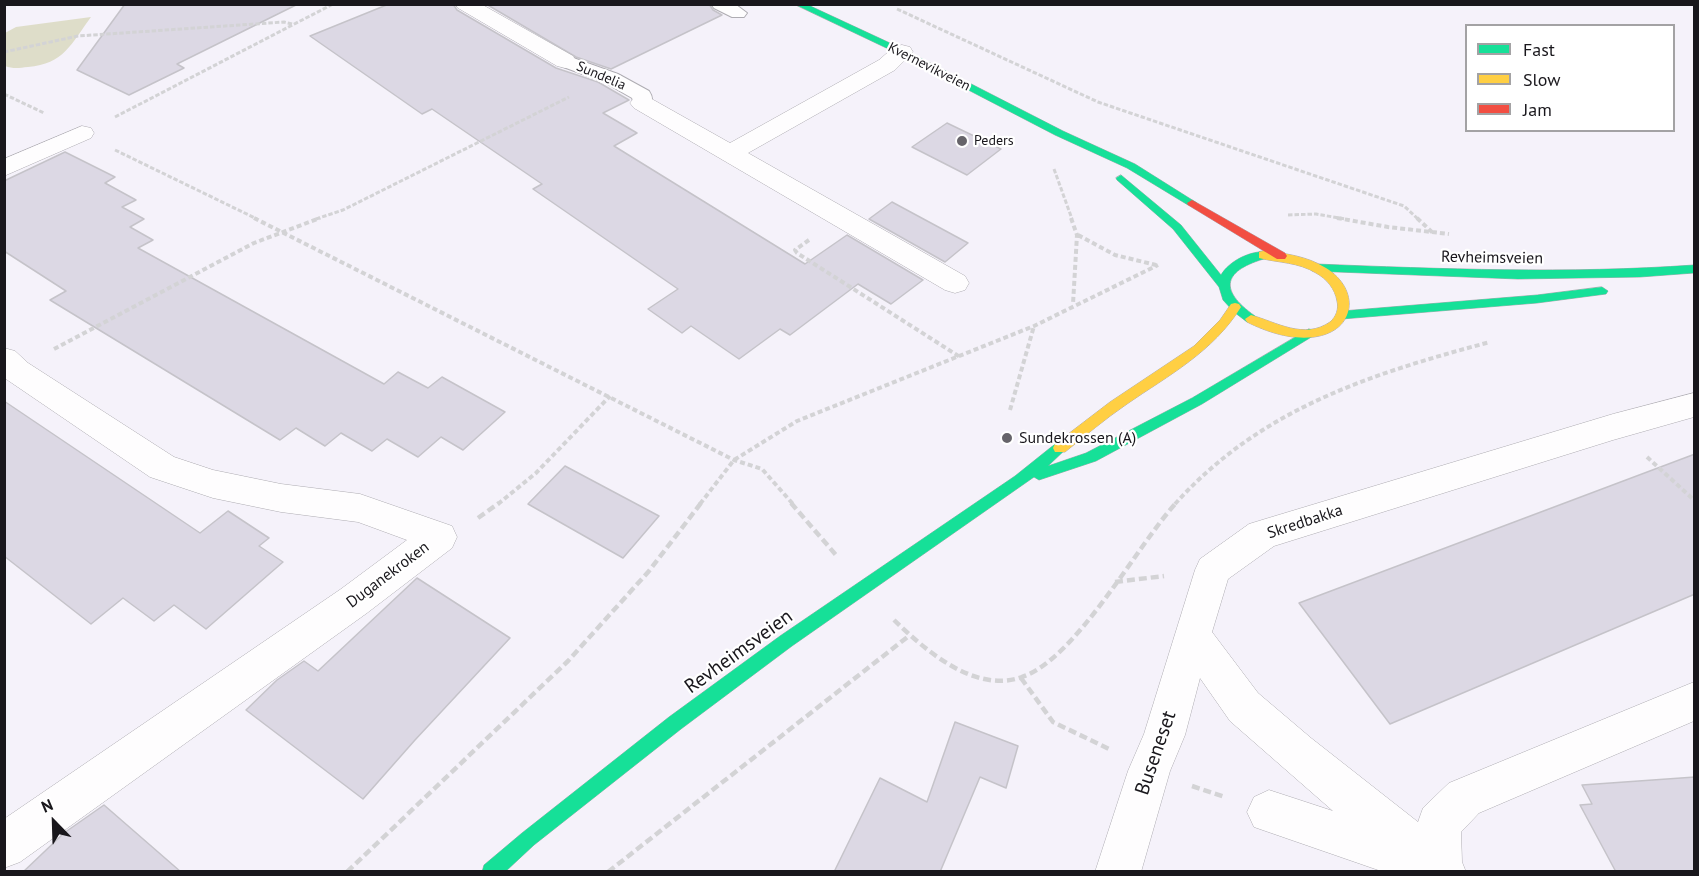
<!DOCTYPE html>
<html>
<head>
<meta charset="utf-8">
<style>
	body { margin:0 }
	#map { position:relative; width:1699px; height:876px; overflow:hidden; background:#f5f2fa; font-family:"PT Sans",sans-serif }
	canvas { display:block }
	.frame { position:absolute; inset:0; border:6px solid #19171c; pointer-events:none }
	.legend { position:absolute; left:1465px; top:24px; width:210px; height:108px; box-sizing:border-box; background:#fff; border:2px solid #a3a2a4; margin:0; padding:8px 10px; list-style:none; font-size:18px; color:#19171c }
	.legend li { display:flex; align-items:center; gap:12px; height:30px }
	.legend b { width:30px; border:2px solid #a3a2a4 }
	.north { position:absolute; left:24px; top:792px; width:60px; height:60px; -webkit-text-stroke:4px #fff; paint-order:stroke; rotate:337deg; font-size:16px; font-weight:700; line-height:24px; text-align:center; color:#19171c }
	.north::after { content:''; display:block; margin:auto; width:21px; height:27px; background:#19171c; clip-path:polygon(50% 0,100% 100%,50% 72%,0 100%) }
</style>
</head>
<body>
<div id="map">
<canvas width="1699" height="876"></canvas>
<div class="frame"></div>
<ul class="legend">
<li><b style="height:8px;background:#16e098"></b>Fast</li>
<li><b style="height:8px;background:#ffcf43"></b>Slow</li>
<li><b style="height:8px;background:#f24e42"></b>Jam</li>
</ul>
<div class="north">N</div>
</div>
<script>
const g = document.querySelector('canvas').getContext('2d');
g.lineJoin = 'round';
function fillPath(path, color) { g.fillStyle = color; g.fill(path, 'evenodd'); }
function stroke(path, color, width, dash) { g.strokeStyle = color; g.lineWidth = width; g.lineCap = dash ? 'butt' : 'round'; g.setLineDash(dash || []); g.stroke(path); }
function drawText(font, color, halo, rows, align = 'center') {
  g.font = font + ' "PT Sans",sans-serif'; g.lineWidth = 4.5; g.setLineDash([]); g.textBaseline = 'middle'; g.strokeStyle = halo; g.fillStyle = color; for (const [text, x, y, turn = 0] of rows) {
    g.save(); g.translate(x, y); g.rotate((+turn || 0) * Math.PI / 180); g.textAlign = isNaN(turn) ? turn : align; if (halo) g.strokeText(text, 0, 0); g.fillText(text, 0, 0); g.restore();
  }
}
fillPath(new Path2D(`
	M91 17C71 44 64 64 28 67 19 68 13 69 5 66V33L16 27Z`), '#deddc9');
const building = new Path2D(`
	M125 4H298L177 64 184 68 129 95 77 70Z
	M389 4H453L457 10 556 68 598 82 629 100 603 113 637 133 614 146 805 264 847 235 923 280 891 304 858 284 790 335 780 329 739 359 691 326 682 333 648 309 678 289 533 189 542 184 432 109 422 114 310 36Z
	M486 4H709L713 10 722 15 611 69 576 57Z
	M947 123 1001 149 967 175 912 147Z
	M65 152 115 177 105 183 136 200 122 207 144 219 130 227 153 240 138 248 384 384 398 372 428 388 442 377 505 412 463 450 441 437 418 457 387 439 372 451 341 433 325 446 296 428 280 440 50 300 66 291 4 251V181Z
	M892 202 968 243 945 262 869 219Z
	M4 401 200 533 228 511 269 538 259 546 283 562 206 629 174 605 154 621 123 598 91 624 4 556Z
	M1695 454V594L1390 724 1299 603Z
	M565 466 659 516 623 558 528 504Z
	M417 578 510 638 415 740 363 799 246 710 277 680 304 661 318 671Z
	M955 722 1018 746 1006 788 980 777 940 872H834L880 778 927 802Z
	M1695 777V872H1616L1580 805 1592 804 1582 785Z
	M104 805 181 872H23L64 833Z`);
fillPath(building, '#dcd8e4');
stroke(building, '#c5c3c9', 1.5);
const lane = new Path2D(`
	M711 4H735L747 13 744 17H732L714 8Z
	M565 55 618 74 649 91C653 97 653 101 649 107H635L632 98 604 82 558 65 555 61 558 57Z`);
const street = new Path2D(`
	M455 4H481L573 56 576 61 573 66 565 68 557 66 458 8Z
	M902 45 910 47 913 52 895 70 748 153 965 276 969 283 965 290 955 293 945 290 634 108 630 103 634 98 642 96 650 98 730 143 879 60 894 47Z
	M82 126 91 128 94 133 91 138 4 176V159Z
	M4 348 15 351 28 363 174 457 213 470 281 484 360 494 452 526 457 537 452 548 367 613 20 862 4 868V819L341 589 407 540 358 522 281 512 213 498 150 477 6 379Z
	M1694 393V417L1613 440 1274 546 1228 579 1212 632 1258 693 1311 738 1418 822 1423 808 1449 783 1694 682V721L1479 813 1461 832 1462 862 1466 872H1384L1254 827 1247 812 1254 797 1269 790 1333 811 1230 721 1200 678 1185 735 1170 771 1141 872H1095L1128 771 1144 734 1195 570 1200 559 1249 524 1262 520 1613 414Z`);
const fast = new Path2D(`
	M794 4H806L905 50 1063 131 1135 164 1197 203 1196 205H1188L1127 168 1055 135 899 54Z
	M1121 175 1181 225 1221 275C1229 261 1251 250 1267 252V258C1224 270 1217 289 1255 316L1257 319 1255 322H1247L1234 312 1223 300 1219 287 1173 229 1117 180 1116 178Z
	M1316 264C1442 269 1568 274 1694 265V273L1640 277 1518 279 1312 271 1310 268Z
	M1602 287 1608 291 1606 294 1537 303 1342 319 1336 315 1342 311 1537 295Z
	M1309 329 1313 330 1315 333 1313 336 1202 404 1096 461 1039 480 1034 477 792 646 681 729 534 845 505 872H482L484 865 522 833 669 717 780 636 1015 476 1055 444H1065L1067 448 1048 466 1086 453 1192 398Z`);
const slow = new Path2D(`
	M1263 251C1284 253 1307 256 1326 268 1360 289 1357 331 1314 337 1291 340 1267 332 1247 322L1245 319 1251 315C1276 322 1304 340 1330 322 1336 317 1339 309 1337 301 1335 289 1327 279 1316 273 1298 262 1279 263 1259 258V252Z
	M1235 303 1239 304 1241 307C1213 352 1169 375 1127 404 1105 419 1085 436 1065 452H1055L1053 448 1055 444 1110 402 1194 346 1220 320 1231 304Z`);
const jam = new Path2D(`
	M1192 200 1285 253 1287 256 1285 259H1277L1188 205 1187 203Z`);
stroke(lane, '#aeacb2', 2);
stroke(street, '#aeacb2', 1);
stroke(fast, '#aeacb2', 1);
stroke(slow, '#aeacb2', 1);
stroke(jam, '#aeacb2', 1);
stroke(new Path2D(`
	M897 9 1098 102 1404 206 1418 219
	M4 52 78 36 284 22 292 24
	M4 94 44 113
	M115 117 333 4
	M115 150 257 219
	M1054 169 1072 219
	M1288 215 1316 214 1345 219
	M316 219 343 210 569 97`), '#d3d3d5', 3, [4.5, 2]);
stroke(new Path2D(`
	M254 218 734 460 762 469 793 504
	M1071 218 1077 235 1073 304
	M1337 218 1388 227 1449 234
	M1417 218 1433 233
	M1078 235 1115 255 1156 265
	M809 240 795 250 797 253 960 357
	M54 349 254 243 320 218
	M1010 410 1034 326
	M1647 457 1694 500
	M498 504 536 473 610 396
	M700 504 734 460 797 421 1034 326 1158 265
	M1175 504C1260 409 1370 374 1490 342`), '#d3d3d5', 4, [5, 3]);
stroke(new Path2D(`
	M791 503 836 555
	M478 518 499 503
	M1115 582 1164 576
	M894 620C925 650 975 694 1022 677 1076 659 1136 547 1176 503
	M1021 678 1053 722 1109 749
	M1192 786 1225 797
	M347 872 568 661 649 571 701 503
	M608 872 910 635`), '#d3d3d5', 4.5, [8, 4]);
fillPath(lane, '#fefdfe');
fillPath(street, '#fefdfe');
fillPath(fast, '#16e098');
fillPath(slow, '#ffcf43');
fillPath(jam, '#f24e42');
for (const [x, y, r, color] of [
	[962,141,6,"#66646a"],
	[1007,438,6,"#66646a"]
]) { const dot = new Path2D(); dot.arc(x, y, r, 0, 2 * Math.PI); g.fillStyle = color; g.fill(dot); stroke(dot, '#fff', 2); }
drawText('14px', '#19171c', '#fff', [
	["Kvernevikveien",929,67,27],
	["Sundelia",601,76,23]
]);
drawText('14px', '#19171c', '#fff', [
	["Peders",974,141]
], 'left');
drawText('16px', '#19171c', '#fff', [
	["Revheimsveien",1492,258,1],
	["Skredbakka",1305,522,-18],
	["Duganekroken",388,575,-37]
]);
drawText('16px', '#19171c', '#fff', [
	["Sundekrossen (A)",1019,438]
], 'left');
drawText('20px', '#19171c', '#fff', [
	["Revheimsveien",739,652,-36],
	["Buseneset",1156,753,-71]
]);
</script>
</body>
</html>
